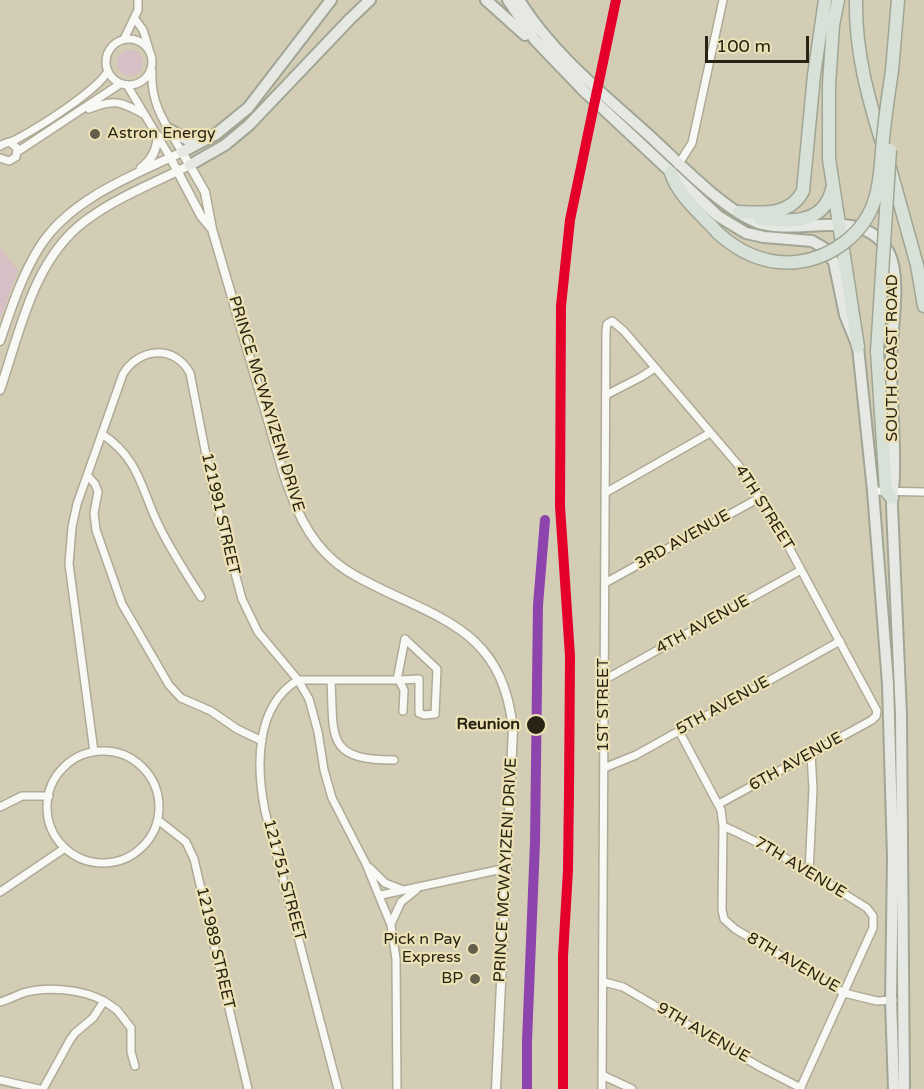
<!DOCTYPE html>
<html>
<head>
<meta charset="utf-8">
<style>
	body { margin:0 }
	#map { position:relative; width:924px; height:1089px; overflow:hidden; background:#d3cdb6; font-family:"Varela Round",sans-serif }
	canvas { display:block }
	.scale { position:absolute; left:705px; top:36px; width:104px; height:27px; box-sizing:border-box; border:3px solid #282313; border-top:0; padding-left:8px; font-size:18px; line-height:21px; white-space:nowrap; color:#282313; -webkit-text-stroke:4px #ede1b6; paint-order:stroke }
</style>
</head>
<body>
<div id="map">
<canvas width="924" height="1089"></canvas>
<div class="scale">100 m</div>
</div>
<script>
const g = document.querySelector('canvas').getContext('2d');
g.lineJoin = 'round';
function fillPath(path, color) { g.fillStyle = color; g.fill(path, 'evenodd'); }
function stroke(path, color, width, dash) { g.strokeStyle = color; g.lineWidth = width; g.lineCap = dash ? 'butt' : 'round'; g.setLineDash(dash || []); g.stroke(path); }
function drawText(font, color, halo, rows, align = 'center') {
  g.font = font + ' "Varela Round",sans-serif'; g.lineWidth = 4.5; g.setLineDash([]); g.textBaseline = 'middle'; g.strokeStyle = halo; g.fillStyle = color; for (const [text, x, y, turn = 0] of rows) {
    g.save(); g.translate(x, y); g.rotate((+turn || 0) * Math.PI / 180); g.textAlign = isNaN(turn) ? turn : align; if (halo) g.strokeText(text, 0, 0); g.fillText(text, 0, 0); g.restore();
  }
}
fillPath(new Path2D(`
	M117 63a13 13 0 1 1 26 0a13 13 0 1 1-26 0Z
	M0 248 18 270 0 320Z`), '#d7c0c5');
const minor = new Path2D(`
	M135 19 143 30 149 49
	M106 62a23 23 0 1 1 46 0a23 23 0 1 1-46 0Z
	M124 39 138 10V0
	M152 71C150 104 166 125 182 152
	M127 85 170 157
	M89 109C115 98 121 102 145 115
	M0 146C5 142 11 143 17 139 39 127 97 91 108 71
	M17 152 120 84
	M0 158 9 161 16 157 17 148 11 143
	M678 165 692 143 723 0
	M606 395 641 377 655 368
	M102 434C141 460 141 491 160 528 172 552 187 575 201 597
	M88 476 95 484 98 492 94 513 96 530 122 604 169 685 181 698 211 711 237 729 262 741
	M873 491 924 492
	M605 493 710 433
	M605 583 761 497
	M331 680C334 737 325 760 394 760
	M397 680 405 639
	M399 680 419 679V713L424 715 435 714 437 669 405 639
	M604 680 801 570
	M679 731 721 810 723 826 722 910 724 919 735 929 844 993 877 1001 893 1000
	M47 807a56 56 0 1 1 112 0a56 56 0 1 1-112 0Z
	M94 752 69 564 72 527 77 504 123 374C139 348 174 344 190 373L213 491 242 599 258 632 298 680 309 699 318 732 324 770 332 798 366 864 391 925 396 959 397 1089
	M604 768 636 755 840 641
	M0 807 22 796H49
	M158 820 186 842 194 859 248 1089
	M723 826C773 848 820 879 867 908L873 916V928L800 1089
	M370 868 385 883 403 890
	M809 873 813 789 811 754
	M0 892 65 848
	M381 895 507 868
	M391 924 401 902 416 890
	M604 982 623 987 760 1067 801 1088
	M0 1002C8 1000 15 996 23 993 46 986 82 989 104 1001
	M602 1075 632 1089
	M0 1080 39 1089
	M43 1089 70 1040 75 1033 93 1018 104 1001 117 1010 131 1028V1052L135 1066
	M338 1089 265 811C256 766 255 706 298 680H399L404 690 403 711
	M602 1089 606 331 607 324 612 321 624 331 739 466 778 527 877 711 876 716 872 720 719 804`);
const tertiary = new Path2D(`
	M170 157 201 216 211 228
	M141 168C153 159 156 150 158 136
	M0 341C11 309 21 277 39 248 69 199 132 176 182 152L205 192 212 229 284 475C295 507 307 538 334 561 349 574 367 582 385 591 457 624 503 641 513 729L496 1089
	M0 390C20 332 33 260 85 221 117 197 154 183 190 165`);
const primary = new Path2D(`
	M486 0 525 35
	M508 0 535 40 584 91 718 216 746 233 764 237 812 241 824 248 834 262 845 315 858 347 873 491 888 684 893 858 891 1000 894 1089
	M519 0C553 55 606 96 654 140 681 165 722 208 756 222 798 238 864 203 889 253 902 278 891 332 891 361 891 399 895 437 894 474 894 485 892 495 892 506L901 715 904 1089
	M168 129 188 140 204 139
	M182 152 216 134 248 108 331 0
	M190 165 225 145 249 125 350 19 370 0`);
const motorway = new Path2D(`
	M838 0 833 25 829 85V159L858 347
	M856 0C855 51 868 98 883 146
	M892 71 898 0
	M890 168 917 265 924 306
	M671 173C678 196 703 216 718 233
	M739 212C763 213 790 216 803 191L814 75 825 0
	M760 219C789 222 824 225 832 189
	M877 351 886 491 892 498`);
stroke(minor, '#afaa97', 10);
stroke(tertiary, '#afaa97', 11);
stroke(primary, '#a0a594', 14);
stroke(motorway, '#a0a594', 15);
stroke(minor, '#f8f8f4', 7);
stroke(tertiary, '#f8f8f4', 8);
stroke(primary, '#e6e9e3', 10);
stroke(motorway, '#d8e1d7', 12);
const motorwayBridge = new Path2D(`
	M718 233C740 253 767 265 797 262 832 258 865 233 875 199 882 177 881 153 884 130 886 110 889 91 892 71
	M877 351 890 150`);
stroke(motorwayBridge, '#a0a594', 15, []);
stroke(motorwayBridge, '#d8e1d7', 12);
stroke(new Path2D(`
	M563 1089V956L568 870 569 792 570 656 560 506 561 306 570 220 616 0`), '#e4002b', 10);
stroke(new Path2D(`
	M527 1089V1041L535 842 538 605 545 520`), '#8e44ad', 10);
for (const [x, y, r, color] of [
	[95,134,6,"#645e4c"],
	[536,725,10,"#282313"],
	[473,949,6,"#645e4c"],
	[475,979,6,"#645e4c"]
]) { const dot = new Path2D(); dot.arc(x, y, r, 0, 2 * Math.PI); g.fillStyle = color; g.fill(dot); stroke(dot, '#ede1b6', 2); }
drawText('16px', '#282313', '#ede1b6', [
	["Astron Energy",107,134,"left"],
	["Pick n Pay",461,940],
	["Express",461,958],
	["BP",463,979]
], 'right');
drawText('16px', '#282313', '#ede1b6', [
	["SOUTH COAST ROAD",893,358,-90],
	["PRINCE MCWAYIZENI DRIVE",266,404,73],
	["4TH STREET",764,508,58],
	["121991 STREET",220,514,77],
	["3RD AVENUE",683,540,-29],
	["4TH AVENUE",703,625,-29],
	["1ST STREET",604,705,-90],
	["5TH AVENUE",723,706,-29],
	["6TH AVENUE",796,762,-29],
	["7TH AVENUE",800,868,31],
	["PRINCE MCWAYIZENI DRIVE",506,870,-87],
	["121751 STREET",284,880,75],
	["121989 STREET",215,948,77],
	["8TH AVENUE",793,963,30],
	["9TH AVENUE",703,1033,30]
]);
drawText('bold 16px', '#282313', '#ede1b6', [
	["Reunion",520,725]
], 'right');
</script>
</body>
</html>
